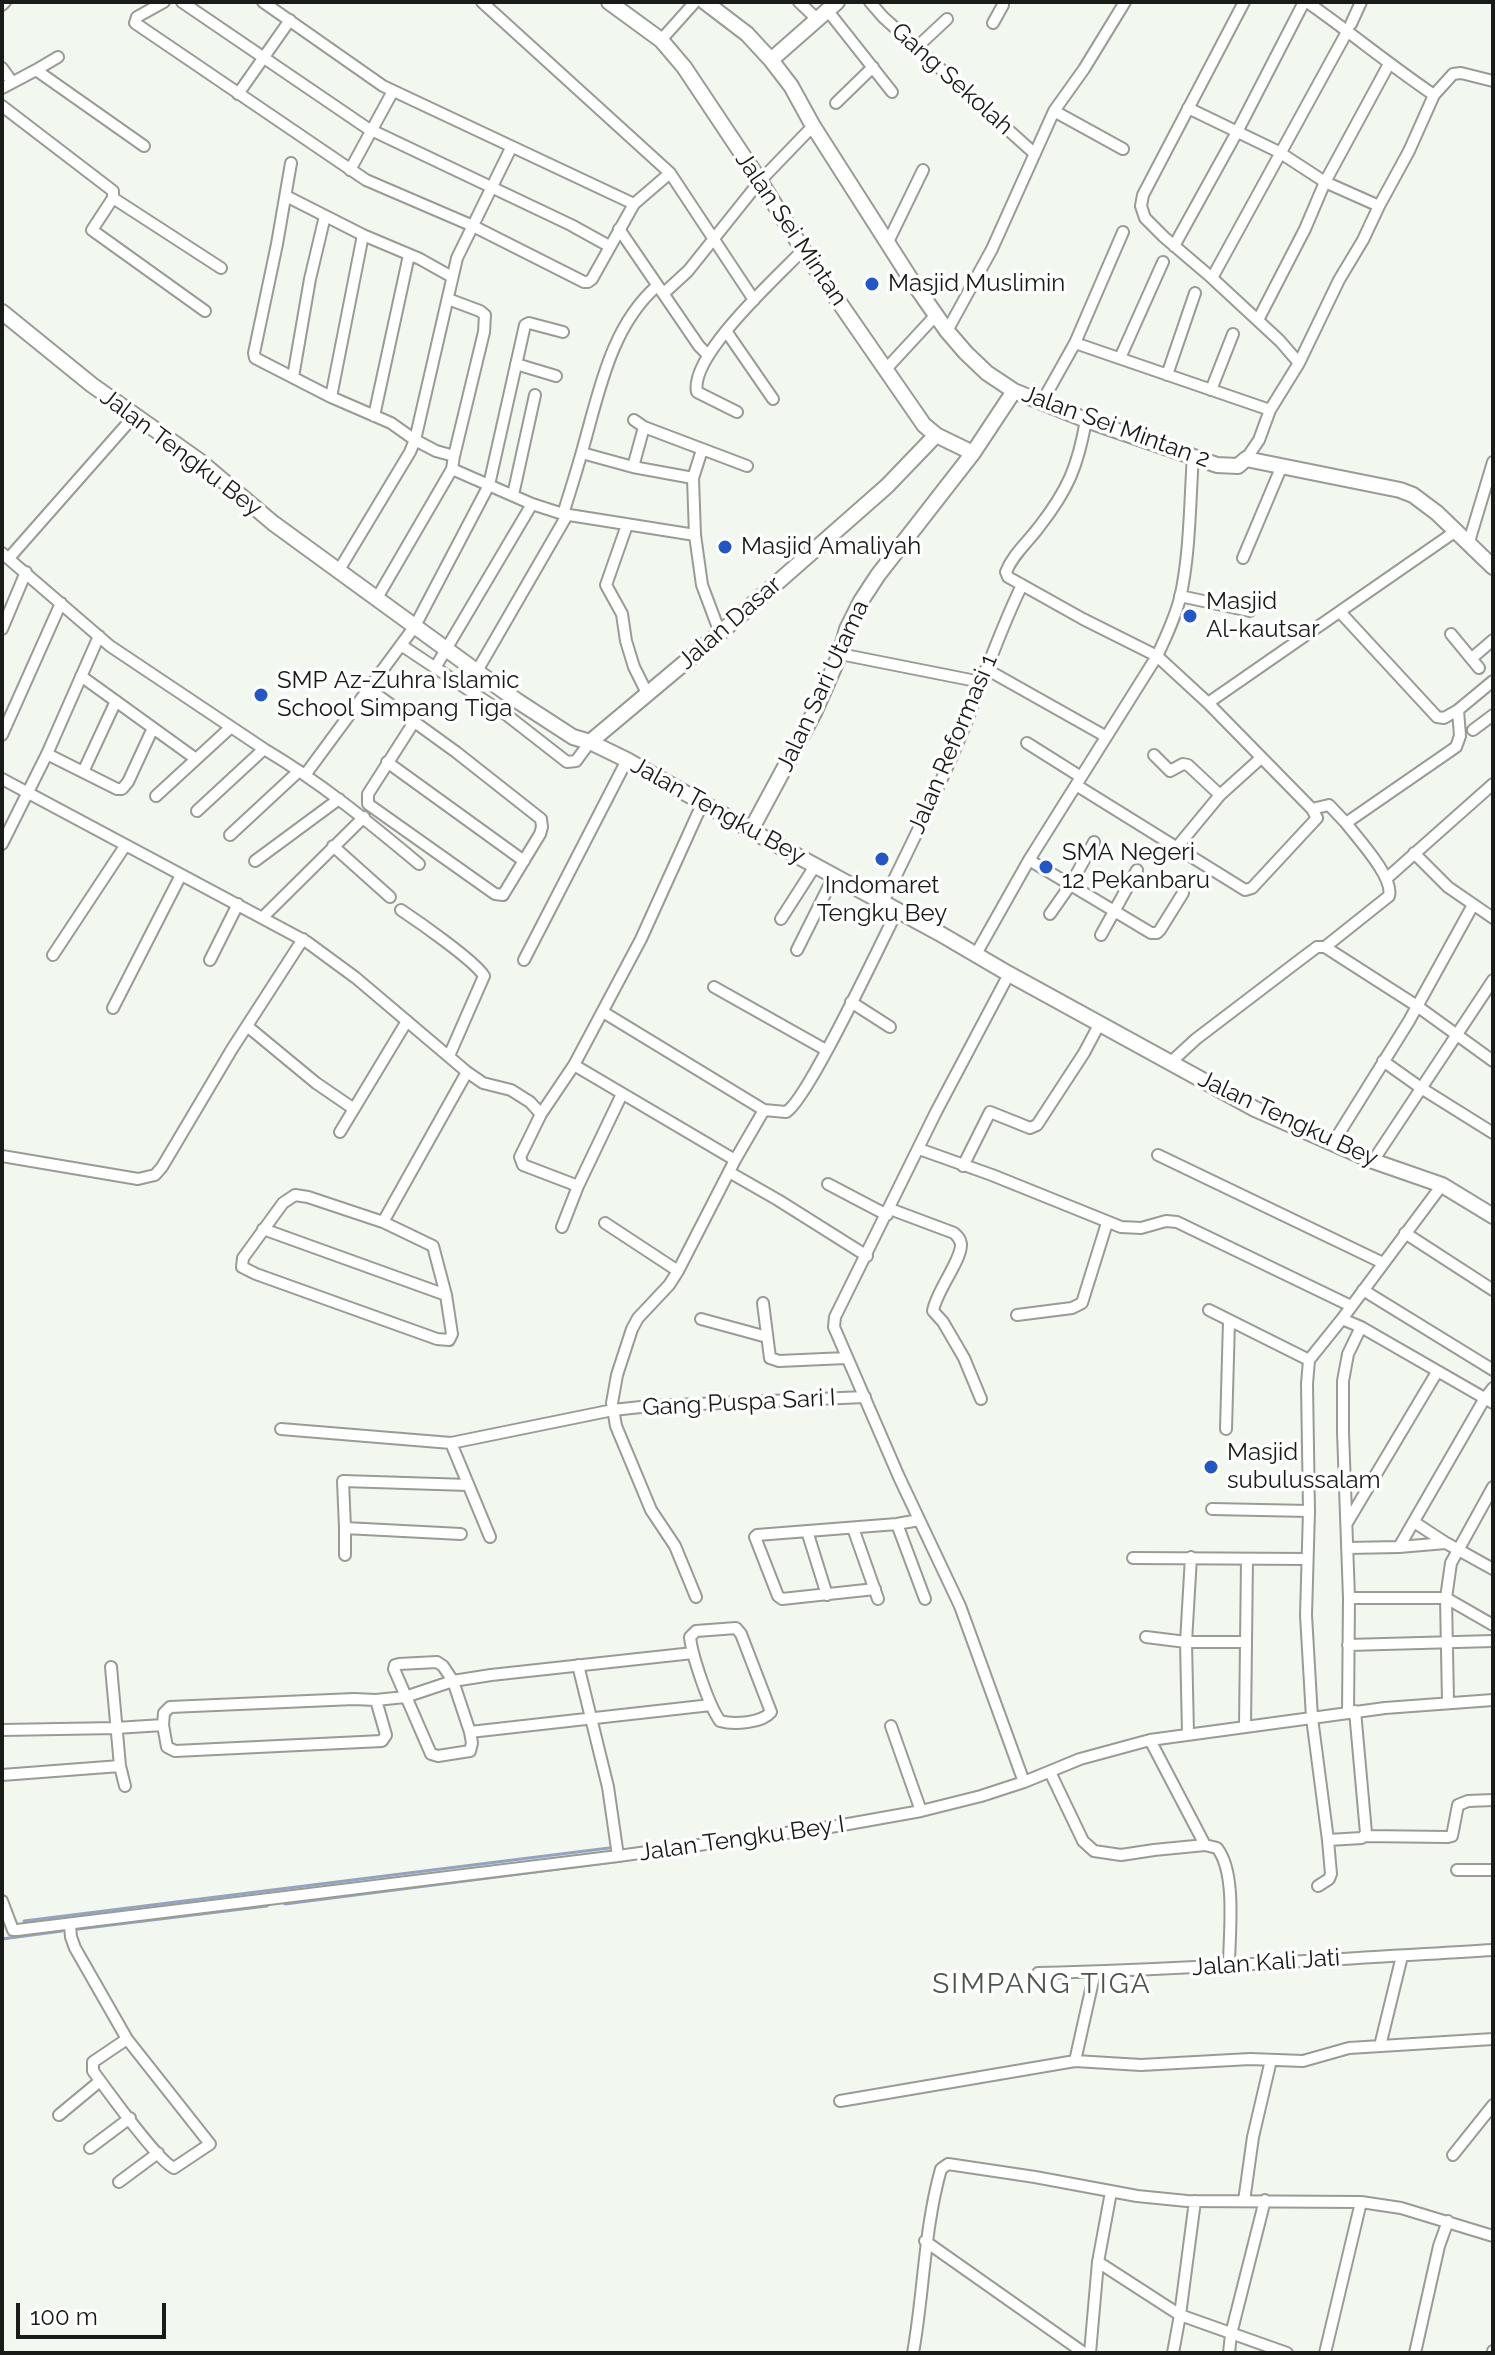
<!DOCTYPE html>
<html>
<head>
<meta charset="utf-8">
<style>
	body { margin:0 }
	#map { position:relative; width:1495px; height:2355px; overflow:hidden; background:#f2f7ef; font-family:Raleway,sans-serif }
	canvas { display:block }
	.frame { position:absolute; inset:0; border:4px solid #191b18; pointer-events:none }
	.scale { position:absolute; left:16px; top:2303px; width:150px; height:36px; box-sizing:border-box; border:4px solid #191b18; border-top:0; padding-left:10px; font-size:24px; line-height:28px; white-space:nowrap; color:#191b18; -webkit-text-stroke:6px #fff; paint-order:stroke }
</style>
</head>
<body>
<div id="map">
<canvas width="1495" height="2355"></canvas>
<div class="frame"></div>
<div class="scale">100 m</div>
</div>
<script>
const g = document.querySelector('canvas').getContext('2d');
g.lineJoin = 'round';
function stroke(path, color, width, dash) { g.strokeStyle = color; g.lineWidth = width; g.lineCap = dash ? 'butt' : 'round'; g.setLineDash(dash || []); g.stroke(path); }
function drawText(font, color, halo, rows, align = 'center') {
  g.font = font + ' Raleway,sans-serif'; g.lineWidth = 7; g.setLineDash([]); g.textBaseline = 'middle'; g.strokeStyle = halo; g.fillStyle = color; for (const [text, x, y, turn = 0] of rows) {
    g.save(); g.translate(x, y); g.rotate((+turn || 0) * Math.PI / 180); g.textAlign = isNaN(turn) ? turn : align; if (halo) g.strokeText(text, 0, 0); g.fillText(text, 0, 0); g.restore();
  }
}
stroke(new Path2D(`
	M285 1904 621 1861
	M24 1921 609 1848
	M78 1929 267 1906
	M2 1939 62 1931`), '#93a4c3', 3);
const minor = new Path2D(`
	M164 2 137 17 135 23 366 180 473 226 584 282H588L592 279 634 204 670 173
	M182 2 367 128 571 225 609 246
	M263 2 383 86 634 204
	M482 2 670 173 754 300
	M799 2 818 20
	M870 2 883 17 1035 154
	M1244 2 1143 195 1141 206 1145 218 1164 237 1212 278 1280 341 1299 363 1270 410 1259 440 1246 459
	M1307 2C1350 32 1391 66 1434 95L1453 74 1461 73 1493 81
	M2 5 5 2
	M828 11 892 92
	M993 23 1003 5 1002 2
	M1351 24 1361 2
	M661 40 695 2
	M917 47 947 19
	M2 68 12 82
	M36 70 58 57
	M2 88 36 70 144 146
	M238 94 290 20
	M836 103 873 67
	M2 106 113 191V198L92 230 205 311
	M1188 108 1279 152 1325 182 1379 206
	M1054 111 1123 149
	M291 163 277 244 254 353 255 358 331 397 391 423 415 440 436 451 454 456
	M350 170 393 91
	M286 196 363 235 420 259 452 277
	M113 198 221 268
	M619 229 699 346 707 354
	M888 242 923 170
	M1174 246 1237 132 1304 2
	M1212 278 1348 30
	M664 293 688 271 760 181 813 126
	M1258 320 1305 229 1325 182 1389 64
	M726 331 773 399
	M947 331 992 249 1054 111 1084 69 1125 2
	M1075 343 1270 410
	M1120 358 1163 262
	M1299 363 1339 280 1363 240 1379 206 1409 151 1434 95
	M516 364 556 376
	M886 369 936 315
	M1167 375 1195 293
	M293 377 310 279 325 216
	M1211 390 1233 334
	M331 397 363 235
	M1042 402 1075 343 1123 232
	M737 412 697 392C689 356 778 276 803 250
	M374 416 409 255
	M634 420 644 427 747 466
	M582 453 633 467 693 478
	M633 467 644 427
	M452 469 532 504 563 514 695 535 702 585 720 633
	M513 495 535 395
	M627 525 606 585 622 614 626 641 634 667 647 693
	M695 535 693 478 702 450
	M1468 545 1493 462
	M2 553 110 646 264 749
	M9 558 135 415
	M1243 558 1281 468
	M339 570 410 452 415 440 457 258 511 148
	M1180 596 1250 611
	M377 598 452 469 454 456 484 332 485 315 480 311 448 299
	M2 629 26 572
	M1451 634 1479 668
	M401 645 508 716 567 762 576 761 590 742
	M840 654 981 682
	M1472 658 1493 640
	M435 668 532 504
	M986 669 1105 736
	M477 671 566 517 563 514C570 492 577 470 583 448 599 392 611 326 657 286
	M81 676 196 759
	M369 689 456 752 541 819 542 827 540 834 503 895 495 894 368 804V794L414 722
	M1208 703 1456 531
	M1458 710 1493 681
	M1473 730 1493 715
	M2 735 61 603
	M1027 743 1081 777
	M47 754 117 789H122L128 782 153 728
	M1154 755 1170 771 1183 764 1188 765 1220 795
	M387 762 524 861
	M83 772 116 701
	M305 775 415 626 489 485 525 325 529 323 563 332
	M2 779 307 942 356 978 467 1072 483 1083 511 1090 530 1102 541 1114
	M1076 785 1245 890 1252 888 1317 818 1312 809 1208 703 1157 656 1083 619 1008 577 1006 572C1013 554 1028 542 1039 527 1068 490 1078 466 1086 420
	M156 796 230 728
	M1312 809 1329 805 1346 823
	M197 811 264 749C320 782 370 823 419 864
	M230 835 299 771
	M2 844 47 754 99 636
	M333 846 390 897
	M1177 847 1220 795 1261 758
	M1414 853 1448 887 1493 918
	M1029 860 1151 933H1157L1160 930 1183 893
	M255 861 339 799
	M1386 879 1493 784
	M883 902C912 843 941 784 966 723 984 677 1000 630 1022 585
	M401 910C419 922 475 961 484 976L449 1056
	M1050 914 1071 884 1094 842
	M263 917 364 817
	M781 919 815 866
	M1101 935 1137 870
	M1325 947 1417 1006 1493 1061
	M797 950 834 876
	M976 954 1029 860 1157 656C1166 637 1175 618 1180 598 1190 556 1190 499 1193 455
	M53 955 125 846
	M210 960 238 904
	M524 960 627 760
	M1009 974 936 1112 835 1317 834 1327 899 1477 960 1606 1024 1782
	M714 987 826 1050
	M851 1002 890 1027
	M113 1008 181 875
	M603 1012 764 1110
	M247 1026 316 1083 354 1109
	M1383 1061 1421 1088 1493 1133
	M1171 1062 1196 1039 1301 959 1317 947H1325L1389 896C1394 877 1358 839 1346 823L1456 747 1460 736 1458 710 1444 718 1437 717 1340 612
	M574 1065 735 1160
	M340 1132 407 1021
	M1333 1143 1409 1021 1473 905
	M919 1149 992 1175 1121 1227 1141 1228 1166 1221 1177 1222 1351 1306
	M1158 1155 1383 1263
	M2 1156 138 1179 155 1175 162 1167 232 1049 303 939
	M1373 1161 1493 980
	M963 1166 990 1112 1030 1128 1037 1125 1084 1053 1100 1023
	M729 1172 778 1200 867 1256
	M828 1184 887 1215
	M1442 1185 1342 1319 1361 1327 1493 1403
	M578 1186 523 1165 520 1157 541 1114 574 1065 641 939 703 802
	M295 1195 308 1197 383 1222 433 1246 446 1295 452 1334 449 1340 437 1339 256 1274 242 1267 243 1258 283 1203Z
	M890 1209 954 1233C958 1237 960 1238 961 1244 962 1260 936 1291 933 1311L943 1322 964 1358 981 1399
	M383 1222 467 1072
	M605 1223 678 1271
	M562 1227 578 1186 622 1094
	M263 1229 446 1295
	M1405 1233 1493 1290
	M1363 1290 1493 1370
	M763 1303 770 1358 779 1361 846 1358
	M1209 1310 1309 1360 1342 1319
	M1017 1315 1072 1308 1082 1303 1107 1223
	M701 1319 767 1337
	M1309 1360 1307 1384 1309 1511 1306 1615 1312 1718 1328 1840 1362 1838 1366 1833 1355 1711
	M281 1429 451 1443
	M1226 1429 1229 1321
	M1212 1509 1309 1511
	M1414 1522 1446 1543 1493 1569
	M1347 1523 1437 1372
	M897 1524 925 1599
	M853 1528 878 1599
	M807 1531 827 1595
	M461 1534 345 1528 343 1481 468 1485
	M490 1537 451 1443 613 1410 650 1406 865 1397
	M1399 1547 1485 1398 1493 1388
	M1347 1548 1399 1547 1446 1543
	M345 1555V1528
	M1133 1558 1307 1559
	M875 1589 782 1599 778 1596 755 1537 757 1535 897 1524 919 1520
	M696 1597 675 1546 651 1510 616 1426 612 1403 617 1375 632 1329 638 1318 669 1285 678 1271 735 1160 764 1110 786 1112C807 1101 881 943 897 911
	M1349 1598H1446L1493 1625
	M736 1628 741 1634 771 1712C762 1723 734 1725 720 1721 709 1706 692 1656 690 1637L696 1631Z
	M1146 1637 1186 1642H1246
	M1348 1645 1493 1641
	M437 1662 443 1666 453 1681 470 1732 472 1743 470 1751 438 1756 431 1754 394 1669 395 1665 399 1664Z
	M578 1665 608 1787 618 1856
	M111 1667 120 1766 125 1786
	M1448 1702 1446 1598 1451 1563 1493 1487
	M1348 1713 1349 1598 1343 1432V1381L1348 1354 1361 1327
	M163 1725 164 1713 170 1707 354 1699 376 1700 405 1697 453 1681 491 1675 693 1653
	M891 1726 921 1811
	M1245 1726 1247 1559
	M2 1730 116 1728 163 1725 167 1747 175 1751 382 1741 386 1735 376 1700
	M470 1732 711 1705
	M1188 1734 1186 1642 1191 1557
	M1150 1740 1205 1845 1217 1848C1237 1873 1229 1935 1229 1966
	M1050 1772 1083 1841 1094 1851 1121 1855 1154 1850 1205 1845
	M2 1775 120 1766
	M1365 1836 1448 1837 1452 1836 1458 1805 1468 1801 1493 1800
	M1457 1870H1493
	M1318 1886 1329 1879 1331 1874 1328 1840
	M2 1901 13 1930H17L618 1856 837 1826 921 1811 981 1796 1024 1782 1080 1759 1150 1740 1385 1708 1493 1700
	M70 1925 71 1937 75 1948 127 2039 93 2062V2071C106 2089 159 2162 174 2168L210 2144 127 2039
	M1038 1973C1190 1969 1341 1959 1493 1950
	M1380 2046 1402 1956
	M1075 2061 1095 1972
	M840 2101 1075 2061 1141 2065 1250 2059 1303 2061 1349 2048 1493 2039
	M59 2115 100 2081
	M90 2148 130 2118
	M1453 2155 1493 2105
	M119 2182 158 2153
	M1244 2201 1253 2137 1271 2060
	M925 2241 1084 2353
	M1098 2262 1180 2315 1287 2353
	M913 2353C924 2292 924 2229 941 2169L948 2164 1035 2177 1137 2196 1187 2201 1361 2202 1401 2208 1493 2236
	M1090 2353 1098 2262 1111 2192
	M1173 2353 1180 2315 1195 2201
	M1229 2353 1231 2334 1265 2200
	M1325 2353 1361 2202
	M1415 2353 1439 2246 1448 2221
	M1493 2353V2351`);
const tertiary = new Path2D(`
	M609 2 661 40 684 67 760 181 803 250 924 425 936 435 973 453
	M705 2 747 34 771 60 791 86 813 126 910 278 947 331 966 353 987 373 1014 391 1086 420 1217 465 1238 466 1246 459 1400 490 1413 495 1437 513 1493 567
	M771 60 837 2
	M590 742 720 633 887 486 936 435
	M751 830 815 711 840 654 847 629 861 601 878 575 973 453 1014 391`);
const secondary = new Path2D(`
	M2 312 92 385 201 462 273 523 516 700 573 737 590 742 627 760 768 840 939 933 1009 974 1255 1109 1373 1161 1442 1185 1493 1216`);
stroke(minor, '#989c95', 14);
stroke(tertiary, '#989c95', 18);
stroke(secondary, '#989c95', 18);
stroke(minor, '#fff', 10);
stroke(tertiary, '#fff', 14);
stroke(secondary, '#fff', 14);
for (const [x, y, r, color] of [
	[872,284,8,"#2257c4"],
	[725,547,8,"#2257c4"],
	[1190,616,8,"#2257c4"],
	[261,695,8,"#2257c4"],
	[882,859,8,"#2257c4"],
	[1046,867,8,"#2257c4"],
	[1211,1467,8,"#2257c4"]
]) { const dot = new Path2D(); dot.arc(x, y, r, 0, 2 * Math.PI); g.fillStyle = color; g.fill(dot); stroke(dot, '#fff', 3); }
drawText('24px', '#191b18', '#fff', [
	["Gang Sekolah",952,79,42],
	["Jalan Sei Mintan",791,229,56],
	["Jalan Sei Mintan 2",1116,427,20],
	["Jalan Tengku Bey",181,453,37],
	["Jalan Dasar",730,623,-41],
	["Jalan Sari Utama",823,686,-65],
	["Jalan Reformasi 1",953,744,-67],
	["Jalan Tengku Bey",718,811,29],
	["Jalan Tengku Bey",1288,1119,25],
	["Gang Puspa Sari I",739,1403,-3],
	["Jalan Tengku Bey I",742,1839,-8],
	["Jalan Kali Jati",1266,1963,-4]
]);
drawText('24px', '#191b18', '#fff', [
	["Masjid Muslimin",888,284],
	["Masjid Amaliyah",741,547],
	["Masjid",1206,602],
	["Al-kautsar",1206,630],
	["SMP Az-Zuhra Islamic",277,681],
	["School Simpang Tiga",277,709],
	["SMA Negeri",1062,853],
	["12 Pekanbaru",1062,881],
	["Indomaret",882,886,"center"],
	["Tengku Bey",882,914,"center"],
	["Masjid",1227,1453],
	["subulussalam",1227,1481]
], 'left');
g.letterSpacing = '2px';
drawText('28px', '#4f534c', '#fff', [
	["SIMPANG TIGA",1042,1985]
]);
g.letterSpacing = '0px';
</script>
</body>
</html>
